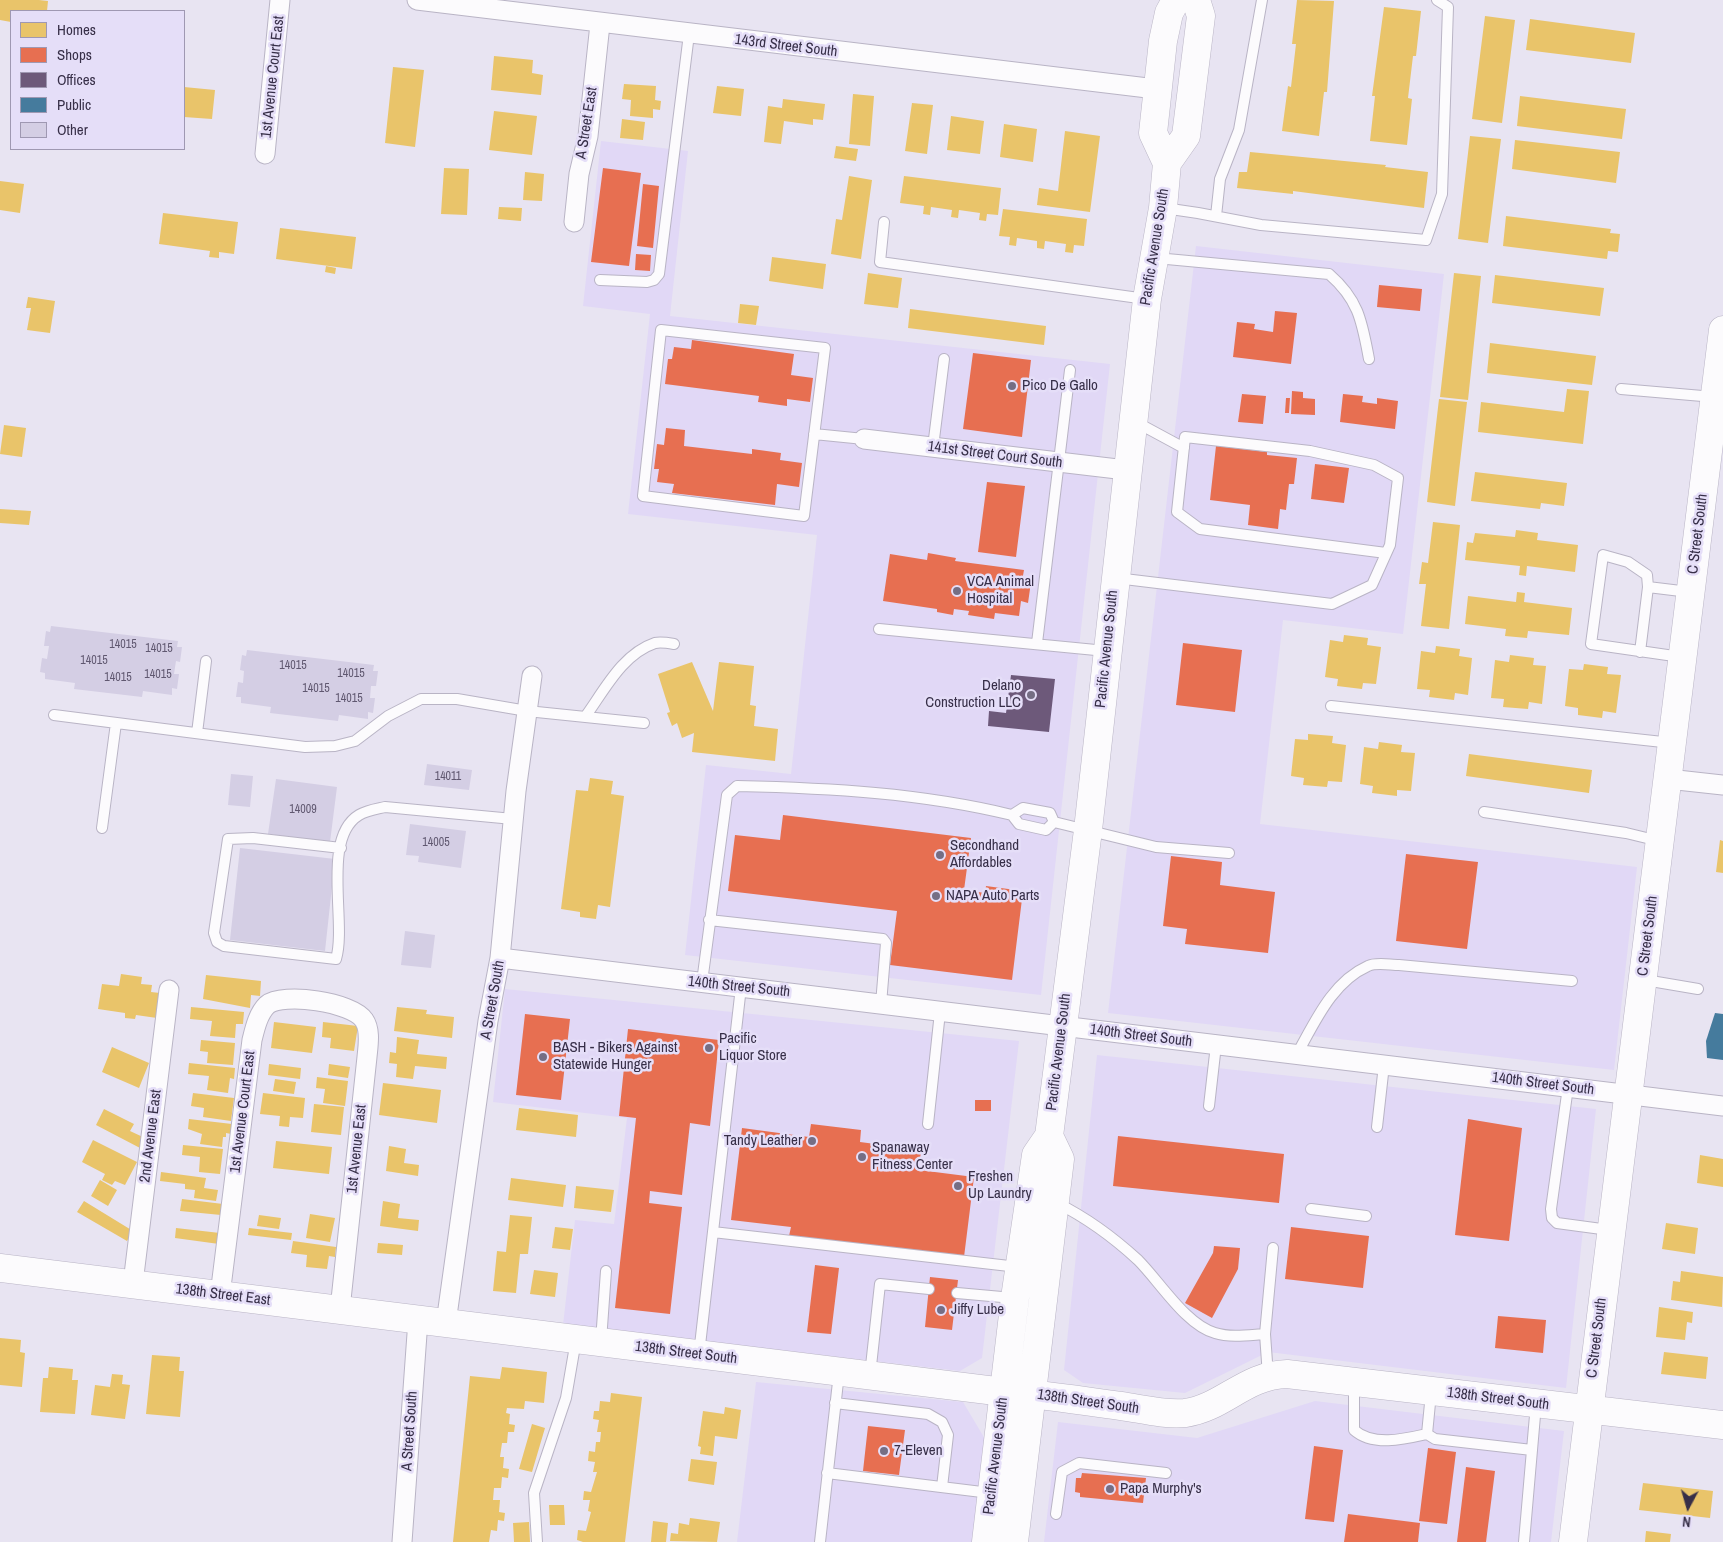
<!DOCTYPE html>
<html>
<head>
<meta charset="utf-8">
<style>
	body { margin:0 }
	#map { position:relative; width:1723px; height:1542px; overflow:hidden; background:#e8e4f2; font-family:"Archivo Narrow",sans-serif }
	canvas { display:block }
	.legend { position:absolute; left:10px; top:10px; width:175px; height:140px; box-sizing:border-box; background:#e5def8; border:1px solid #9f98b2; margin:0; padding:6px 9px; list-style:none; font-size:15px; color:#372f48 }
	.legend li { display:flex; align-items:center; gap:10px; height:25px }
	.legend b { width:25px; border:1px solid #9f98b2 }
	.north { position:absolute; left:1663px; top:1482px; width:50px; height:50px; -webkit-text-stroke:4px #e5def8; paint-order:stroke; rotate:186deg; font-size:14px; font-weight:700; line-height:20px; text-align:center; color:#372f48 }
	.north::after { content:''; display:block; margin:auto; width:18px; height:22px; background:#372f48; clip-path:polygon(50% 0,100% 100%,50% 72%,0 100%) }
</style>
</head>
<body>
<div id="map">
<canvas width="1723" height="1542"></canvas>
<ul class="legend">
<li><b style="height:14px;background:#e9c46a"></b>Homes</li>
<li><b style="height:14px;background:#e76f51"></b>Shops</li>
<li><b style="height:14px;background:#6d597a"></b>Offices</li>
<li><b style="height:14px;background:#457b9d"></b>Public</li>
<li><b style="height:14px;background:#d4cee4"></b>Other</li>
</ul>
<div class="north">N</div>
</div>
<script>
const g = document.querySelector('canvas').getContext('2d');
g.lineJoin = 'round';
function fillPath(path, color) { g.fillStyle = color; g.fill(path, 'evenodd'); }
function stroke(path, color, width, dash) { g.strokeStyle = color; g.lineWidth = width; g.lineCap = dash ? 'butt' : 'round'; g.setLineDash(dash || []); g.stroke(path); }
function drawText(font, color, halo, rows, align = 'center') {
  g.font = font + ' "Archivo Narrow",sans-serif'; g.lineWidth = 5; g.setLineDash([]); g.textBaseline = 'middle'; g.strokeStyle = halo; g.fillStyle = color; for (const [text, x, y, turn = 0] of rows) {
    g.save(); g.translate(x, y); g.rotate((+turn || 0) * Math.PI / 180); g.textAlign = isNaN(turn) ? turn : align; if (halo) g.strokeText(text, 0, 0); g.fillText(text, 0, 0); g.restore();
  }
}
fillPath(new Path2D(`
	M601 141 688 151 670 316 1110 364 1041 995 685 955 706 765 791 774 817 535 628 514 650 314 583 306Z
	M1196 246 1444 274 1403 634 1283 620 1260 824 1637 867 1614 1070 1108 1013Z
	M505 989 1019 1041 982 1358 960 1371 563 1325 575 1220 614 1224 627 1118 493 1102Z
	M1097 1055 1596 1109 1566 1388 1268 1352 1185 1393 1083 1383 1064 1370Z
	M756 1382 963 1402 985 1439 973 1542H737Z
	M1315 1401 1564 1431 1551 1542H1044L1058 1422 1197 1438Z`), '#e1d8f6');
fillPath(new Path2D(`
	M0 0H39L48 1 47 11H11V22L0 20Z
	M1297 0 1334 1 1327 92H1324L1319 136 1282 131 1288 86 1291 87 1296 44H1292Z
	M1384 7 1421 11 1416 56H1413L1408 98 1412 99 1407 145 1370 141 1375 96H1372Z
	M1485 16 1515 20 1502 123 1472 119Z
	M1530 19 1635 33 1631 63 1526 50Z
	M494 56 533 60 532 73 543 75 541 95 491 90Z
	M393 67 424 70 415 147 385 143Z
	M624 84 656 86 655 100 661 101 660 110 653 109V118L630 116 631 100 622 99Z
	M717 86 744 89 741 116 713 113Z
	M184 87 215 90 212 119 184 117Z
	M853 94 874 96 870 146 849 144Z
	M1520 96 1626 109 1622 139 1517 126Z
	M783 99 825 104 823 120 813 119V125L784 121 781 144 764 142 768 106 782 108Z
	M912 103 933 105 927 154 905 151Z
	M494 111 537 116 532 155 489 150Z
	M951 116 984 121 980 154 947 150Z
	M622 119 645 122 643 140 620 138Z
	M1004 124 1037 129 1033 162 1000 157Z
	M1065 131 1100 136 1090 212 1037 205 1039 188 1058 191Z
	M1470 136 1501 139 1488 243 1458 239Z
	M1515 140 1620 152 1616 183 1512 169Z
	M836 146 858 149 856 161 834 158Z
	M1250 152 1386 165 1385 167 1428 172 1424 208 1293 191V194L1237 188 1239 172H1247Z
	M444 168 469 169 467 215 441 214Z
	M525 172 544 174 542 201 523 200Z
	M849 176 872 180 861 259 831 254 836 219 842 220Z
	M904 176 1001 188 998 215 987 214 986 221 979 220 980 213 959 210 958 218 951 217 952 210 931 207 930 215 923 214 924 206 900 203Z
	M0 181 24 184 20 213 0 210Z
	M499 207 522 208 521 221 498 219Z
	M1003 209 1087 219 1084 246 1074 245 1073 253 1065 252 1066 244 1045 241 1044 249 1037 248V241L1017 238 1016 246 1009 245 1010 237 999 236Z
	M163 213 238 222 234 254 219 252V258L209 257 210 251 159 244Z
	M1506 216 1611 229 1610 233 1620 234 1618 252 1608 251 1607 259 1503 246Z
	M280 228 356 237 352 269 276 259Z
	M772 257 826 264 823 289 769 281Z
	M326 266 336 268 335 274 325 272Z
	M868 273 902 278 898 308 864 304Z
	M1454 273 1481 276 1468 400 1440 397Z
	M1495 275 1604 288 1600 316 1492 303Z
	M28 297 55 301 50 333 27 330 31 308H26Z
	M740 304 759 306 756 325 738 323Z
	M910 309 1046 326 1044 345 908 328Z
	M1490 343 1596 356 1592 385 1487 373Z
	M1567 389 1589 391 1583 444 1478 432 1481 402 1564 412Z
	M1439 399 1467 402 1455 506 1427 502Z
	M4 425 26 428 22 457 0 454Z
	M1475 472 1567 483 1564 506 1541 503 1540 509 1471 501Z
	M0 509 31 511 29 525 0 523Z
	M1433 522 1460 525 1449 629 1421 626 1426 584H1419L1422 562 1428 563Z
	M1516 530 1538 533 1537 540 1578 545 1575 572 1527 566 1526 576 1519 575 1520 566 1465 560 1467 542 1473 543 1475 533 1515 537Z
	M1517 592 1525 593 1524 602 1572 608 1569 635 1528 631 1527 638 1505 636 1506 629 1465 624 1468 596 1516 602Z
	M1344 635 1368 638 1367 645 1381 647 1376 684 1363 683 1362 689 1337 686 1338 679 1325 677 1330 640 1343 642Z
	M1436 646 1460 649 1459 656 1472 658 1468 695 1455 693 1454 700 1429 697 1430 690 1417 689 1421 651 1435 653Z
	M1510 655 1534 658 1533 665 1546 666 1542 704 1529 702 1528 709 1503 707 1504 699 1491 698 1495 660 1509 662Z
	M692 662 713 711 719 662 754 666 750 705 756 706 754 726 778 729 775 761 692 752 694 733 682 738 677 723 672 726 667 713 670 712 658 674Z
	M1584 664 1608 667 1607 674 1621 675 1616 713 1603 711 1602 718 1578 715V708L1565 706 1569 669 1583 670Z
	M1308 734 1333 736 1332 743 1346 745 1342 782 1328 781 1327 787 1303 785 1304 778 1291 776 1295 739 1308 740Z
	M1379 742 1402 745 1401 752 1415 753 1411 791 1397 790V796L1372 793 1373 786 1360 784 1364 747 1378 749Z
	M1469 754 1592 770 1589 793 1466 776Z
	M590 778 613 781 611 794 624 796 610 907 598 905 596 919 580 917V912L561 909 576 790 588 791Z
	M1720 840 1723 841V873L1716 872Z
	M121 974 142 977 141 984 152 985 151 992 160 993 157 1018 136 1015 135 1019 125 1018V1013L98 1009 102 984 119 986Z
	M206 975 261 981 260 996 251 995 250 1008 203 999Z
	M191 1007 244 1012 243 1024H236L235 1038 210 1036 212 1021 190 1019Z
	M397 1007 427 1010 426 1014 454 1017 452 1038 394 1031Z
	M274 1022 316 1027 312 1053 271 1048Z
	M323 1022 358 1026 354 1051 330 1048 331 1038 322 1037Z
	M397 1037 419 1040 417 1054 447 1057 446 1069 415 1066 413 1079 396 1077 397 1064 389 1063 390 1052 396 1053Z
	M201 1040 235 1043 233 1065 207 1063 208 1052 200 1051Z
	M112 1047 149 1063 139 1088 102 1072Z
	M189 1063 235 1068 234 1079 230 1078 228 1093 207 1090 209 1076 188 1074Z
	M269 1064 301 1068 300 1079 268 1075Z
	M329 1064 350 1067 348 1078 328 1075Z
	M317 1077 348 1081 345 1106 323 1103 325 1089 316 1088Z
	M275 1079 296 1082 294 1094 273 1091Z
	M383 1083 441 1090 437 1123 379 1115Z
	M193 1093 234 1098 231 1121 203 1117 204 1108 191 1106Z
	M263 1093 305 1098 303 1118 290 1117 289 1127 279 1126 280 1116 260 1114Z
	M314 1104 344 1107 341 1135 311 1132Z
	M519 1108 578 1115 576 1137 516 1130Z
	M104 1109 134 1124 130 1131 145 1138 140 1148 96 1125Z
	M189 1119 232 1124 231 1134 226 1133V1137H223L222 1147 200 1144 202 1134 188 1129Z
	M93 1140 137 1162 125 1185 115 1181 112 1185 102 1180 105 1174 82 1162Z
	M276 1141 332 1147 329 1174 273 1168Z
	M183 1145 223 1149 220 1174 199 1172 200 1157 182 1155Z
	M389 1146 406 1149 404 1163 419 1165 418 1176 386 1171Z
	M1700 1155 1723 1159V1187L1697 1183Z
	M161 1172 206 1178 204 1188 218 1190 216 1201 194 1198 195 1190 185 1189V1184L160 1181Z
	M511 1178 566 1185 563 1207 508 1200Z
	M100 1180 117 1190 108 1206 91 1196Z
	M576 1186 614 1190 611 1212 574 1208Z
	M182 1199 223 1204 221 1215 180 1211Z
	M84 1201 133 1231 127 1241 77 1212Z
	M383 1201 400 1204 398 1218 419 1220 418 1231 380 1226Z
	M310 1214 335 1218 330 1242 306 1238Z
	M259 1215 281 1218 279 1229 257 1226Z
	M510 1215 532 1217 528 1254H520L516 1293 493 1291 497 1251 506 1252Z
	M1666 1223 1698 1228 1695 1254 1662 1249Z
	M555 1227 573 1229 570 1250 552 1248Z
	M176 1228 220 1233 219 1244 175 1238Z
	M249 1228 292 1233 291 1240 248 1235Z
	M293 1241 336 1247 335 1257 329 1256 327 1269 306 1267 307 1255 291 1253Z
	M378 1243 403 1245 402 1255 377 1253Z
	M534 1270 558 1273 555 1297 530 1294Z
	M1681 1271 1723 1277 1722 1307 1671 1300 1673 1281 1680 1282Z
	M1659 1307 1693 1312 1692 1323 1687 1322 1685 1340 1656 1337Z
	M0 1338 21 1340 20 1352 25 1353 22 1387 0 1385Z
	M1664 1352 1708 1357 1706 1379 1661 1374Z
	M152 1355 180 1357 179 1371H184L180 1417 146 1414Z
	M49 1367 73 1369 72 1380H78L75 1414 40 1412 43 1378H48Z
	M502 1367 547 1372 544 1403 525 1401 524 1409 507 1408 506 1413 510 1414 509 1424 515 1425 514 1432H508L507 1443H502L500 1457H504L503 1468 509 1469 508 1478 502 1477 501 1488H494L493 1500H500L499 1512 505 1513 504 1521 498 1520 497 1531 491 1530 489 1542H453L470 1376 500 1379Z
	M112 1374 123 1375 122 1384 130 1385 125 1419 91 1415 95 1385 110 1387Z
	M611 1393 642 1397 625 1542H583L577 1540 578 1530 586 1531 591 1512 588 1511 590 1500H583L584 1491 591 1492 597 1472H593L595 1462 588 1461 589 1451 595 1452 596 1442H600L601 1432H597L599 1420 593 1419 594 1411H599L600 1401 610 1402Z
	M725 1407 741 1410 737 1439 715 1436 713 1456 700 1454 701 1447 698 1446 703 1411 724 1414Z
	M532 1424 545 1428 532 1472 519 1469Z
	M691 1459 717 1462 714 1485 688 1481Z
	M1643 1483 1713 1491 1710 1518 1639 1510Z
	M549 1505H564L565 1525H550Z
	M690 1518 720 1522 717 1542 670 1541 671 1533 678 1534 679 1523 689 1525Z
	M653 1521 668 1523 666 1542H651Z
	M529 1522 530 1542H514L513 1523Z
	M1646 1531 1671 1534 1670 1542H1645Z`), '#e9c46a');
fillPath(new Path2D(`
	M603 168 641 173 629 266 591 262Z
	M643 184 659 186 653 248 637 246Z
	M636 254 651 255 650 271 635 270Z
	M1379 285 1422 289 1420 311 1377 307Z
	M1275 311 1297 313 1291 364 1233 357 1237 322 1255 324 1254 329 1273 332Z
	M692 340 794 354 791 375 813 378 810 402 787 399V406L758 402 759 396 665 384 668 359H672L674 347 691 349Z
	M973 353 1031 360 1022 437 963 429Z
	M1292 391 1303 392V398L1315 399V415L1291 414Z
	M1242 394 1266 396 1263 424 1238 422Z
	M1343 394 1363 396 1362 402 1377 404V398L1398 401 1395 429 1340 422Z
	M1286 398H1290L1289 413H1285Z
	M666 428 685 430 684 446 752 454V449L781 453 780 460 802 463 799 487 777 484 775 505 672 493 674 484 657 482 659 469H654L657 444 664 445Z
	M1216 446 1267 452V455L1297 458 1294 484H1289L1286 510 1280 509 1278 529 1248 525 1250 505 1210 500Z
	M1315 464 1349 468 1344 503 1311 499Z
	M987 482 1025 486 1016 557 978 552Z
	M928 553 956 558 955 561 1024 570 1022 581 1031 582 1028 603 1021 601 1019 616 995 613 994 619 968 615 969 611 954 609 953 615 937 612V609L883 601 890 554 927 560Z
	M1183 643 1242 650 1235 712 1176 705Z
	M783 815 971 838 964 890 985 893 986 886 1023 891 1012 980 890 965 897 911 728 891 735 835 780 840Z
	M1406 854 1478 862 1467 949 1396 941Z
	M1171 856 1222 862 1220 885 1275 892 1268 953 1185 944 1187 929 1163 926Z
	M525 1014 570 1019 561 1100 516 1095Z
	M628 1029 719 1040 710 1126 690 1123 682 1195 650 1191 649 1203 682 1207 670 1314 615 1308 636 1118 619 1116Z
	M975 1100H991V1111H975Z
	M1468 1119 1522 1128 1509 1241 1455 1235Z
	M811 1124 861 1130 860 1142 921 1150 919 1170 974 1177 964 1257 789 1236 791 1227 731 1220 742 1128 809 1137Z
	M1118 1136 1284 1154 1279 1203 1113 1186Z
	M1291 1227 1369 1236 1363 1288 1285 1279Z
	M1214 1246 1240 1248 1238 1269 1212 1318 1185 1303 1213 1253Z
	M815 1265 839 1268 831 1334 807 1332Z
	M930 1277 958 1280 952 1330 925 1327Z
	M1498 1316 1546 1320 1543 1353 1495 1348Z
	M868 1426 905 1430 899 1475 863 1471Z
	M1314 1446 1343 1450 1334 1522 1305 1519Z
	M1428 1448 1456 1452 1447 1524 1419 1521Z
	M1466 1467 1495 1471 1486 1542H1457Z
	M1082 1473 1146 1478 1143 1503 1080 1497V1493L1075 1492 1076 1478H1081Z
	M1348 1514 1420 1523 1418 1542H1344Z`), '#e76f51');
fillPath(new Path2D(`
	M1011 675 1055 679 1049 732 988 726 989 711 1006 713Z`), '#6d597a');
fillPath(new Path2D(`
	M1715 1013 1723 1014V1060L1707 1058 1706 1041Z`), '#457b9d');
fillPath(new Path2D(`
	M51 626 178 641 177 647H182L180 662 176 661 174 674H179L177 689 172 688V695L143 691 142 697 74 689 75 683 45 679V673L40 672 42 658 47 659 49 646H44L46 631 50 632Z
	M247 650 374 665 373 671H378L376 686H371L370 698H375L373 713 368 712V719L339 715 338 721 270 713 271 707 241 703V697H236L238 682 243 683 244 671 240 670 242 655 246 656Z
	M427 764 472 770 469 790 424 785Z
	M231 774 253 776 250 807 228 805Z
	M276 779 337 787 330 842 268 834Z
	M410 824 466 831 461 868 418 862 419 856 406 855Z
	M240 848 335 859 325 951 230 940Z
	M405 931 435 935 431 968 401 965Z`), '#d4cee4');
const lane = new Path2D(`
	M1164 208 1198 213 1261 225 1426 240 1442 194 1448 7 1437 0
	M1216 216 1220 179 1239 130 1262 0
	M884 222 880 262 1146 299
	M1156 258 1329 274C1359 300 1362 322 1369 359
	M600 280 647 282 654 280 659 274 689 34
	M661 330 825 348 804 516 643 496Z
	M1621 389 1714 397
	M1134 421 1184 448
	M814 434 864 439
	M933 447 944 359
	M1116 578 1332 604 1372 585 1390 545 1398 478 1374 465 1310 451 1185 437 1177 512 1200 529 1386 553
	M1648 587 1689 592
	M879 629 1106 651
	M1037 643 1070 370
	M1640 652 1648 587 1647 575 1628 562 1603 555 1591 644 1681 657
	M1331 706 1672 743
	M54 715 305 747 335 746 355 741 388 716 421 699H457L527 711 644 723
	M585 717C604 691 622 654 655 643 660 642 668 643 674 644
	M197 733 206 661
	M1023 808 1050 813 1054 822 1046 830 1019 824 1012 815Z
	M1484 812 1626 833 1659 841
	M1054 822 1156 847 1229 853
	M102 828 116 723
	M341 848 253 838 228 839 214 933 217 942 224 946 336 959C347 923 321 838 359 815 367 810 376 809 385 807L513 819
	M709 920 883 939 886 943 881 1004
	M1645 980 1698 989
	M702 982 727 795 737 786C829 788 922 793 1012 815
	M1297 1054C1315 1022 1332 982 1368 966 1376 962 1390 965 1399 965L1572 981
	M1568 1087 1551 1209 1552 1218 1557 1223 1609 1230
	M1209 1106 1216 1045
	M928 1124 940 1012
	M1377 1127 1384 1065
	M1057 1203C1087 1218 1113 1237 1138 1260 1160 1282 1186 1325 1215 1333 1231 1338 1249 1335 1265 1334
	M1311 1209 1366 1216
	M713 1232 1018 1267
	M957 1293 1013 1298
	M601 1341 606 1271
	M699 1354 741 987
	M870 1375 880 1284 929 1289
	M1268 1376 1265 1334 1273 1248
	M1354 1382V1430C1373 1447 1405 1439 1427 1434L1435 1439 1532 1450
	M835 1403 928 1414 942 1422 948 1435 942 1487
	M1427 1434 1431 1393
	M827 1473 990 1493
	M1056 1514 1062 1472 1079 1463 1166 1473
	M537 1542 534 1493 566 1398 576 1340
	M820 1542 839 1373
	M1524 1542 1536 1404`);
const street = new Path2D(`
	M417 0 1156 89
	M265 154 280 0
	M574 222 579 174 588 136 600 24
	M864 439 1126 470
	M1668 779 1723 785
	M500 958 1723 1106
	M133 1283 169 990
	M220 1295 252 1040C255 1028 258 1014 267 1005 283 992 352 1002 364 1020 371 1030 368 1046 367 1057L340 1309
	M446 1323 488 1021 500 958 516 791 532 676
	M402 1542 418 1320`);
const secondary = new Path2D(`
	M0 1268 1004 1392C1043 1394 1082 1401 1121 1406 1142 1409 1164 1415 1185 1413 1223 1408 1245 1375 1287 1374L1723 1425
	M1573 1542 1723 330`);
const primary = new Path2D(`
	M1167 163 1153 133 1163 41 1169 13 1176 0
	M986 1542 1015 1298 1036 1155 1049 1136 1088 830 1147 299 1163 208 1167 163 1186 136 1201 16 1196 0
	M1014 1542 1060 1159 1049 1136`);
stroke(lane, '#b9b4c5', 12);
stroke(street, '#b9b4c5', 21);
stroke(secondary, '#b9b4c5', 29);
stroke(primary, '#b9b4c5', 29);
stroke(lane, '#fcfbfd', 10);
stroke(street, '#fcfbfd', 19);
stroke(secondary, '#fcfbfd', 28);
stroke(primary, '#fcfbfd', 28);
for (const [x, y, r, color] of [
	[1012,386,5,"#756e84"],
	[957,591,5,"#756e84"],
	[1031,695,5,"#756e84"],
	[940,855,5,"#756e84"],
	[936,896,5,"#756e84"],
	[709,1048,5,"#756e84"],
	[543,1057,5,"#756e84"],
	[812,1141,5,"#756e84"],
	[862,1157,5,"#756e84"],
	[958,1186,5,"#756e84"],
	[941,1310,5,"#756e84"],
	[884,1451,5,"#756e84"],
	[1110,1489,5,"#756e84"]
]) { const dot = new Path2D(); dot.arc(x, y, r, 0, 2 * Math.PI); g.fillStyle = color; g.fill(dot); stroke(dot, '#e5def8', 2); }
drawText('12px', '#605870', null, [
	["14015",123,645],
	["14015",159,649],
	["14015",94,661],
	["14015",293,666],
	["14015",351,674],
	["14015",158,675],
	["14015",118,678],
	["14015",316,689],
	["14015",349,699],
	["14011",448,777],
	["14009",303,810],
	["14005",436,843]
]);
drawText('15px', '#372f48', '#e5def8', [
	["143rd Street South",786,46,7],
	["1st Avenue Court East",273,77,-84],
	["A Street East",587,123,-81],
	["Pacific Avenue South",1155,247,-81],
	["141st Street Court South",995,455,7],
	["C Street South",1698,534,-83],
	["Pacific Avenue South",1107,649,-84],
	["C Street South",1648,936,-83],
	["140th Street South",739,987,6],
	["A Street South",493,1000,-80],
	["140th Street South",1141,1036,7],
	["Pacific Avenue South",1059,1052,-83],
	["140th Street South",1543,1084,7],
	["1st Avenue Court East",243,1112,-83],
	["2nd Avenue East",151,1136,-83],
	["1st Avenue East",357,1149,-84],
	["138th Street East",223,1295,7],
	["C Street South",1597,1338,-83],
	["138th Street South",686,1353,7],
	["138th Street South",1498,1399,7],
	["138th Street South",1088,1402,8],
	["A Street South",410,1431,-86],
	["Pacific Avenue South",996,1456,-83]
]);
drawText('15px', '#372f48', '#e5def8', [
	["Pico De Gallo",1022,386],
	["VCA Animal",967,582],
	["Hospital",967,599],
	["Delano",1021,686,"right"],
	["Construction LLC",1021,703,"right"],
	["Secondhand",950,846],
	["Affordables",950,863],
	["NAPA Auto Parts",946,896],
	["Pacific",719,1039],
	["Liquor Store",719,1056],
	["BASH - Bikers Against",553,1048],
	["Statewide Hunger",553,1065],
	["Tandy Leather",802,1141,"right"],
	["Spanaway",872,1148],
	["Fitness Center",872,1165],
	["Freshen",968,1177],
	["Up Laundry",968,1194],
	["Jiffy Lube",951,1310],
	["7-Eleven",894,1451],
	["Papa Murphy's",1120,1489]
], 'left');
</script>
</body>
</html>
